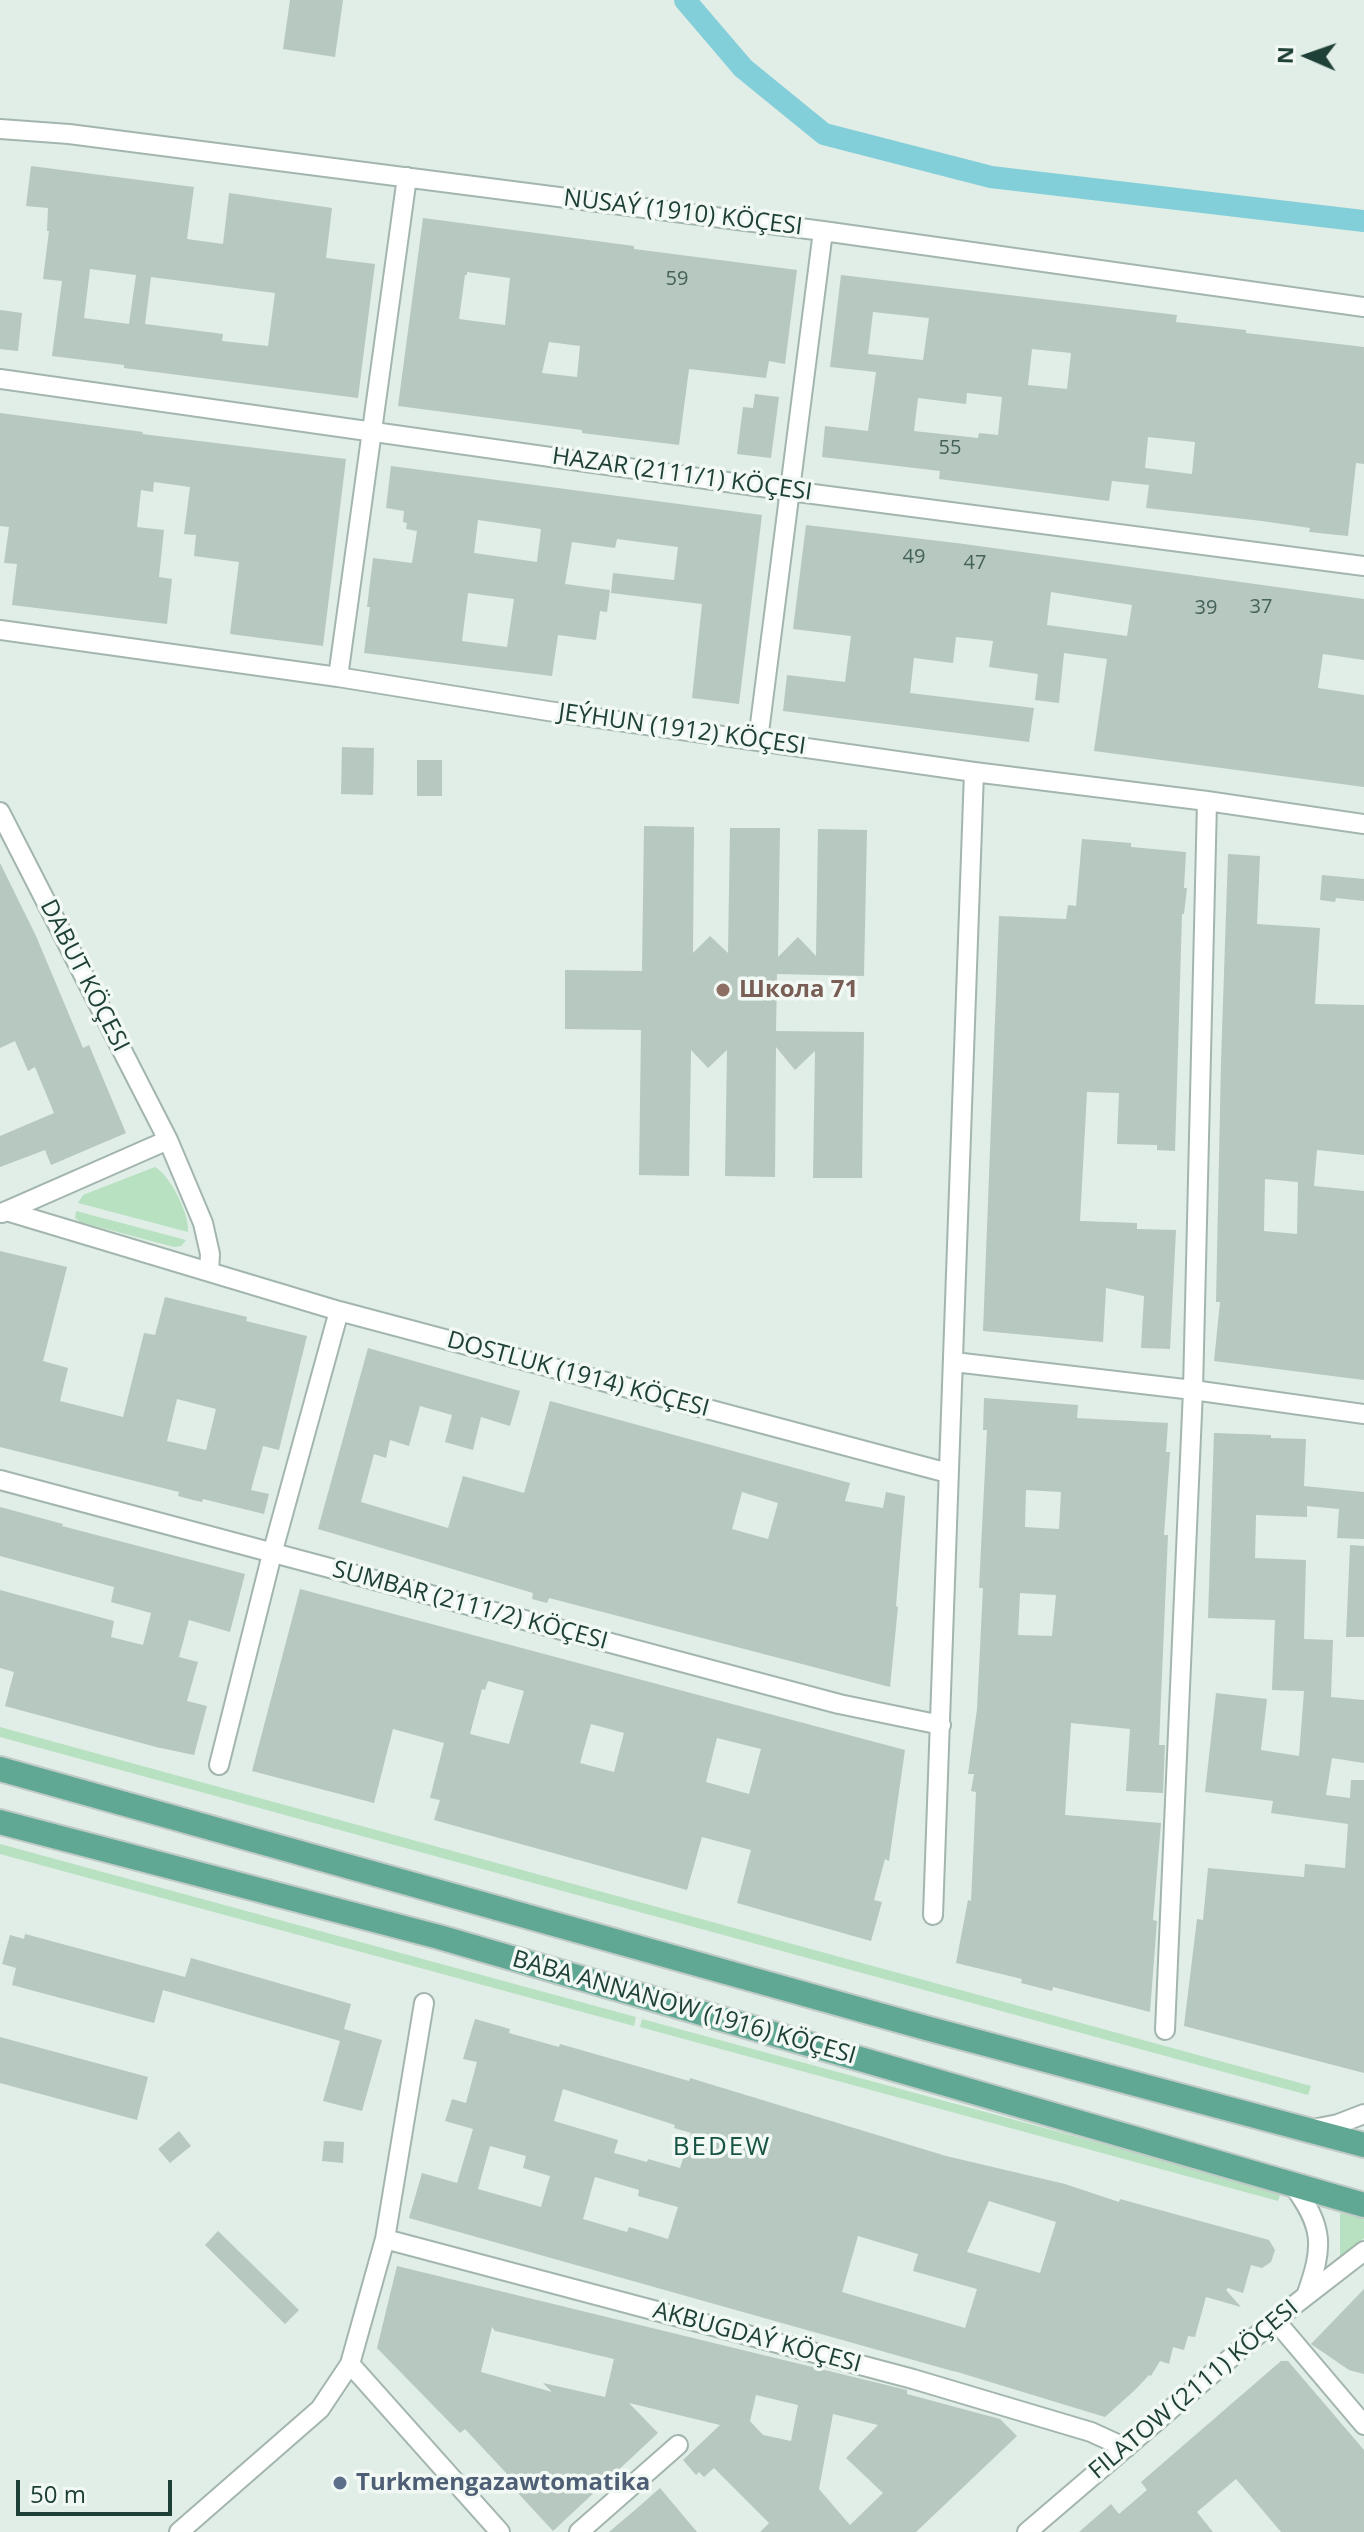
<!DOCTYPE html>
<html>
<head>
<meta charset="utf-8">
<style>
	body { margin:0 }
	#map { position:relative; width:1364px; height:2532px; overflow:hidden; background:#e1ede7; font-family:"Open Sans",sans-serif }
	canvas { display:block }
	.north { position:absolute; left:1268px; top:16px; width:80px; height:80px; -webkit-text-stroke:6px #f2f9f5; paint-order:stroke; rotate:272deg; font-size:22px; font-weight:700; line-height:32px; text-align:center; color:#1f4036 }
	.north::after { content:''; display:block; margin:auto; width:28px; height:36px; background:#1f4036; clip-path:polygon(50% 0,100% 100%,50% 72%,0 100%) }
	.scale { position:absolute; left:16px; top:2480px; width:156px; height:36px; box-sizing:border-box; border:4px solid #1f4036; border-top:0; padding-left:10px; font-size:24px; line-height:28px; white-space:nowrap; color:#1f4036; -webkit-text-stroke:6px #f2f9f5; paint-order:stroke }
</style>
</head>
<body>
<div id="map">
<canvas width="1364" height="2532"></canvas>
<div class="north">N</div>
<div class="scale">50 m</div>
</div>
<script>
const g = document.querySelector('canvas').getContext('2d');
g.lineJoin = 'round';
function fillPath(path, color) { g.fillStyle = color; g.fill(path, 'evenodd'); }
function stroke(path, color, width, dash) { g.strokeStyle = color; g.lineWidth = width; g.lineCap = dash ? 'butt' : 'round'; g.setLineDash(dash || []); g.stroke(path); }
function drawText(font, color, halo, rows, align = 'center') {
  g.font = font + ' "Open Sans",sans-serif'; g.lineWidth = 7; g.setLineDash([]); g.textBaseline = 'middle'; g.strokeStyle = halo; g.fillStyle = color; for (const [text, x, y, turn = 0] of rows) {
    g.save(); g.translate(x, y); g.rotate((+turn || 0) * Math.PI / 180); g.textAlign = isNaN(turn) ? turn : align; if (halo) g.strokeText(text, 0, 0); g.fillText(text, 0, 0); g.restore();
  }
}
fillPath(new Path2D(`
	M155 1167C170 1175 190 1215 188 1232L78 1203 83 1195Z
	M76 1211 186 1240 181 1246 174 1247 80 1222 75 1218Z
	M0 1727 1311 2086 1308 2095 0 1737Z
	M0 1844 636 2017 634 2026 0 1854Z
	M642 2019 1281 2192 1278 2201 640 2027Z
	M1340 2213 1364 2219V2238L1343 2258 1340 2256Z`), '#b7e1c1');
stroke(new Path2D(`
	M685 0 743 68 824 134 991 177 1364 221`), '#82ced9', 22);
fillPath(new Path2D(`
	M290 0H343L335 57 283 49Z
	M31 166 194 187 187 239 223 244 229 193 332 208 326 258 375 264 358 398 124 368V365L52 356 62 281 43 279 49 231H47L48 208 26 206ZM90 269 136 275 129 324 84 318ZM151 277 275 293 268 346 222 341 223 334 145 324Z
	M423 218 634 246V249L797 270 785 364 769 361 766 378 689 369 679 445 582 433V430L398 406ZM467 272 510 278 505 325 459 319 465 275H467ZM549 342 580 346 577 377 542 373Z
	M841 275 1177 315 1176 322 1246 330V333L1364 347V464L1356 463 1348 536 1309 532 1310 528 1262 521 1146 508 1149 485 1112 481 1109 501 939 479 940 471 822 457 825 426 868 431 876 372 830 367ZM873 312 929 318 923 360 868 354ZM1032 349 1071 353 1067 389 1028 385ZM967 393 1002 397 998 435 979 433 978 438 914 431 918 398 966 404ZM1148 437 1195 442 1192 474 1145 468Z
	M0 310 22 313 18 351 0 349Z
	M755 394 779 397 771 458 737 454 743 407 753 408Z
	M0 413 143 432 142 434 346 459 323 646 230 634 239 562 194 556 196 535 184 534 190 487 154 482 153 492 141 490 137 527 164 530 159 577 172 579 167 624 12 605 17 564 4 563 9 527 0 526Z
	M391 466 762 515 739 704 692 698 702 604 611 593 613 573 674 580 678 547 617 539 615 548 572 542 565 584 610 590 607 612 600 611 596 640 558 635 552 676 364 653 370 607H367L373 558 412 563 417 531 406 529 407 523 403 522 404 511 386 508ZM478 520 541 529 537 562 474 553ZM468 593 514 599 507 647 462 641Z
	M806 525 964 544 1364 599V660L1323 654 1318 688 1364 695V787L1094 751 1107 659 1064 653 1059 703 1035 700 1038 674 989 667 993 641 956 637 953 663 914 658 910 693 1034 708 1029 742 783 711 787 675 845 682 851 636 793 629ZM1051 592 1132 605 1127 636 1047 625Z
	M342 747 374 748 373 795 341 794Z
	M417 760H442V796H417Z
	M644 826 694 827 693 953 710 936 728 953 730 828H780L778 957 798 937 816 956 818 829 867 830 864 976 777 974 776 1031 864 1032 862 1178H813L815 1051 795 1070 776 1047 775 1177 725 1176 727 1050 708 1068 691 1050 689 1176 639 1175 641 1030 565 1029V970L642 971Z
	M1082 839 1131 843V847L1186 852 1184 888H1187L1184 914H1182L1175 1151 1157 1150V1145L1117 1144 1119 1093 1087 1092 1080 1221 1137 1223V1229L1176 1230 1170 1349 1141 1348 1144 1296 1106 1288 1103 1342 983 1331 999 916 1066 919 1068 905 1076 906Z
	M1228 854 1260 856 1257 924 1320 928 1315 1004 1364 1005V1155L1317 1150 1314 1186 1364 1191V1380L1214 1361 1220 1302H1216L1221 1062ZM1265 1179 1298 1182 1297 1234 1264 1231Z
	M0 863 36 936 83 1048 89 1045 126 1133 51 1165 45 1150 0 1167V1136L54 1113 35 1067 28 1071 15 1041 0 1048Z
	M1322 875 1364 879V901L1336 898 1335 902 1320 900Z
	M0 1251 67 1267 43 1361 68 1368 60 1401 123 1417 144 1333 155 1335 165 1297 247 1317 246 1321 307 1336 279 1450 263 1446 251 1490 269 1494 264 1514 203 1499 202 1502 193 1500 178 1496 179 1492 0 1447ZM177 1399 216 1409 206 1450 167 1441Z
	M368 1348 520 1391 510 1426 481 1417 473 1450 445 1442 452 1415 420 1406 409 1446 390 1440 386 1458 374 1454 361 1502 448 1528 463 1476 524 1493 550 1401 850 1483 845 1501 883 1508 886 1492 905 1496 896 1606 898 1607 890 1687 549 1598 547 1603 532 1599 533 1593 318 1529ZM742 1492 778 1503 768 1539 732 1529Z
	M984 1398 1078 1405 1077 1418 1168 1423 1166 1452H1170L1164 1535H1168L1159 1745H1165L1163 1793 1126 1791 1130 1729 1071 1723 1065 1815 1161 1823 1153 1920 1157 1921 1150 2012 1053 1987 1052 1991 1021 1983 1022 1979 956 1963 968 1900 971 1901 974 1837 976 1792 971 1791 974 1774H968L977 1709 983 1588H979L987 1430H983ZM1026 1490 1061 1492 1059 1529 1025 1527ZM1020 1593 1056 1595 1052 1636 1018 1635Z
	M1214 1433 1271 1435V1438L1306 1439 1304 1486 1364 1492V1539L1337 1538 1339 1509 1307 1506V1517L1256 1515 1255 1558 1306 1560 1304 1639 1333 1640 1331 1697 1364 1700V1763L1332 1758 1326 1795 1350 1798 1351 1780H1364V2073L1184 2026 1197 1919 1203 1920 1208 1868 1304 1877 1305 1864 1345 1868 1348 1824 1271 1813 1273 1801 1205 1792 1216 1693 1267 1699 1261 1750 1299 1756 1304 1691 1272 1690 1275 1620 1208 1618Z
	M0 1507 63 1524 62 1526 245 1574 230 1632 189 1620 179 1657 198 1662 187 1701 207 1706 194 1755 156 1747 5 1706 14 1672 0 1668V1590L114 1621 111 1637 143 1645 151 1613 111 1602 114 1587 0 1556Z
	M1350 1545 1364 1546V1637H1346Z
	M300 1589 905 1750 889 1861 885 1859 874 1900 882 1902 871 1941 737 1903 751 1850 702 1837 687 1890 434 1820 440 1800 430 1798 444 1743 393 1729 374 1803 252 1771ZM488 1681 524 1691 509 1744 470 1734 482 1689 485 1690ZM591 1724 624 1733 614 1772 580 1763ZM717 1738 761 1749 749 1794 706 1782Z
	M25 1934 185 1977 191 1958 351 2004 344 2029 382 2040 362 2111 323 2101 340 2041 163 1990 154 2023 12 1985 16 1968 2 1964 10 1935 24 1939Z
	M475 2019 510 2029 509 2033 559 2047 560 2044 689 2081 690 2078 946 2156 1065 2184 1119 2202 1120 2199 1269 2240 1275 2250 1271 2262 1262 2268 1251 2265 1243 2293 1228 2288 1226 2290 1241 2307 1206 2297 1195 2337 1188 2336 1184 2350 1173 2347 1169 2364 1160 2361 1151 2376 1149 2375 1136 2389 1105 2417 954 2371 956 2372 409 2218 422 2173 457 2183 473 2129 445 2121 452 2099 466 2103 477 2062 463 2059ZM563 2089 675 2125 674 2128 691 2133 680 2168 648 2159 647 2162 614 2153 618 2140 554 2121ZM490 2146 526 2156 523 2168 550 2176 541 2207 478 2189ZM595 2177 639 2190 638 2196 678 2207 668 2239 629 2227 627 2232 583 2219ZM989 2201 1056 2222 1040 2273 967 2252ZM858 2236 918 2254 913 2271 977 2289 965 2328 842 2292Z
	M0 2037 148 2077 137 2120 0 2083Z
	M179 2131 191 2146 170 2163 158 2149Z
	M324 2141 344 2142 343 2163 322 2161Z
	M218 2231 299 2310 285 2324 205 2245Z
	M397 2266 907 2390V2394L1000 2419 1017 2436 916 2532H760L769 2523 714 2468 704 2477 699 2472 696 2475 683 2460 720 2425 629 2403 658 2433 553 2531 505 2479 508 2475 465 2429 460 2433 377 2348ZM492 2327 495 2331 614 2359 605 2397 543 2383 552 2392 481 2372ZM756 2395 798 2405 791 2441 763 2435 750 2421ZM833 2414 878 2425 846 2458 883 2493 850 2525 819 2489Z
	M1364 2289V2374L1349 2370 1311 2344Z
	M1281 2361H1288L1364 2450V2532H1281L1236 2479 1197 2512 1213 2532H1079L1111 2504 1119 2514 1147 2490 1141 2482Z
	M660 2488 697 2532H609L635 2510Z`), '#b6c8c0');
const minor = new Path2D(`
	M0 129 69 134 823 231 1364 307
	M0 379 790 491 1364 566
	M0 630 338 677 548 711 974 772 1207 801 1364 824
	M338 677 407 177
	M758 740 823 231
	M0 812 168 1140 203 1223 210 1254 209 1272
	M6 1211 339 1311 948 1473
	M2 1213 168 1140
	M954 1362 1193 1390 1364 1414
	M0 1480 839 1704 941 1725
	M219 1765 272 1554 339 1311
	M933 1915 974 772
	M1165 2030 1193 1390 1207 801
	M1313 2129 1338 2124 1364 2114
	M1292 2184C1324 2227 1324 2246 1306 2296
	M385 2239 913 2379 1091 2432 1126 2448
	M1275 2320 1364 2425
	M350 2364 500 2532
	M179 2532 320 2409 350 2364 385 2239 424 2003
	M579 2532 678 2445
	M1027 2532 1275 2320 1364 2251`);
const primary = new Path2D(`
	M0 1769 926 2028 1364 2145
	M0 1822 439 1937 1364 2205`);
stroke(minor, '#a3b6ae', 22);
stroke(primary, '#c0cac7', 28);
stroke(minor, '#fff', 18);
stroke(primary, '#60a893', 24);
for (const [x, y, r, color] of [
	[723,990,8,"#8d6e63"],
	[340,2483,8,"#5c6f8a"]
]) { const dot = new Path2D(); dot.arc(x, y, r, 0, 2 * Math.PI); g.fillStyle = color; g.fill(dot); stroke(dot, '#f2f9f5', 3); }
drawText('20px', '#456258', null, [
	["59",677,279],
	["55",950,448],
	["49",914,557],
	["47",975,563],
	["37",1261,607],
	["39",1206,608]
]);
drawText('24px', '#1f4036', '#f2f9f5', [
	["NUSAÝ (1910) KÖÇESI",683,213,7],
	["HAZAR (2111/1) KÖÇESI",682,475,8],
	["JEÝHUN (1912) KÖÇESI",682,730,8],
	["DABUT KÖÇESI",84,976,63],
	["DOSTLUK (1914) KÖÇESI",578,1375,15],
	["SUMBAR (2111/2) KÖÇESI",470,1606,15],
	["BABA ANNANOW (1916) KÖÇESI",684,2008,16],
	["AKBUGDAÝ KÖÇESI",757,2338,15],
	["FILATOW (2111) KÖÇESI",1194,2390,-40]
]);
drawText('bold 24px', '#785e54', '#f2f9f5', [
	["Школа 71",739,990]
], 'left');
drawText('bold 24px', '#4e5e75', '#f2f9f5', [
	["Turkmengazawtomatika",356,2483]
], 'left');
g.letterSpacing = '2px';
drawText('26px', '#185444', '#f2f9f5', [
	["BEDEW",722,2148]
]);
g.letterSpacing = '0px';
</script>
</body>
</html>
